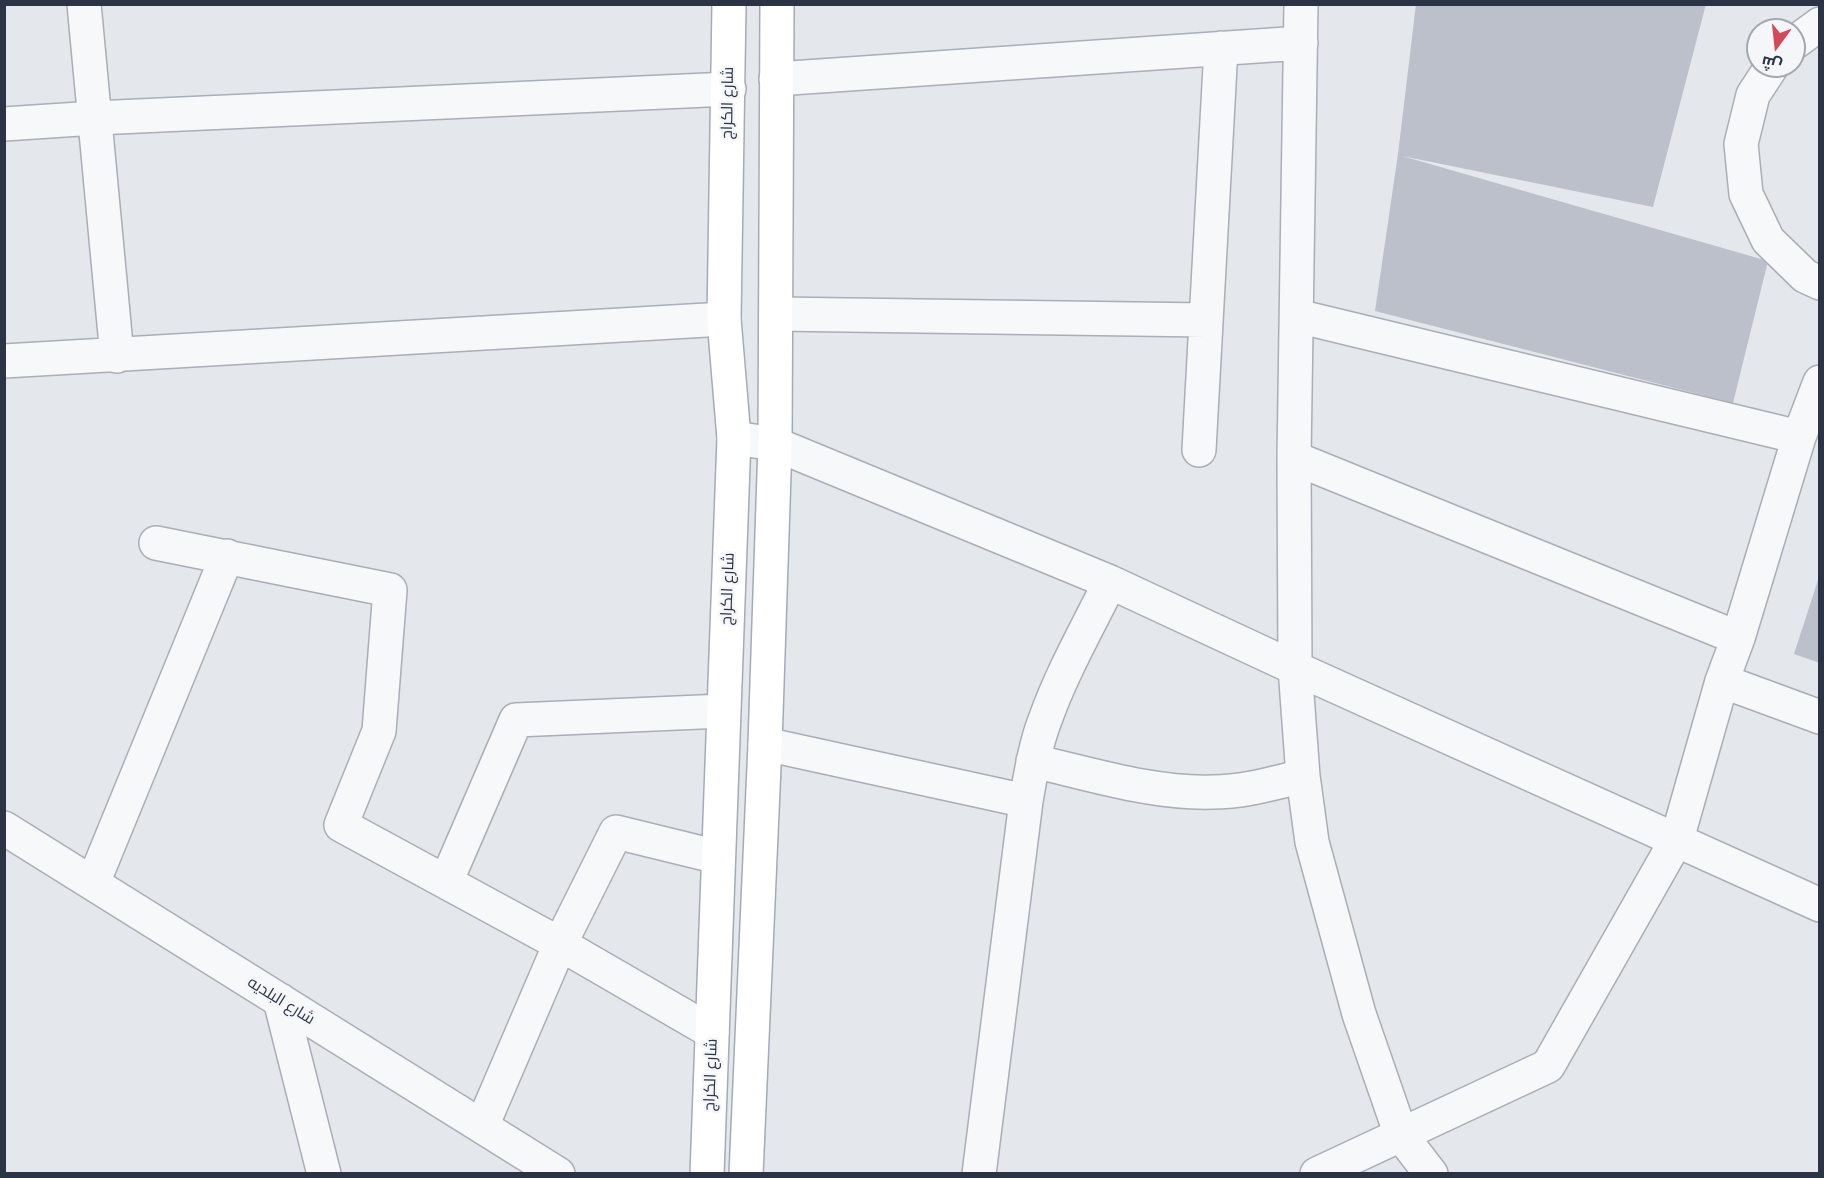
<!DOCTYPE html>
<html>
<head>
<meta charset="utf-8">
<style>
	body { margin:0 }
	#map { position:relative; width:1824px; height:1178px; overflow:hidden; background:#e4e7ec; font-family:"Fira Sans",Cairo,sans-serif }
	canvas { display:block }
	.frame { position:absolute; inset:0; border:6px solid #2b3445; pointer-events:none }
	.north { position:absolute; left:1746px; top:18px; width:60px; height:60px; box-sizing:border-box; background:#f4f6f9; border:2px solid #a4a8b1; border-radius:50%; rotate:195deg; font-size:16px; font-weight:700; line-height:24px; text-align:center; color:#2b3445 }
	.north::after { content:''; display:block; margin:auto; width:21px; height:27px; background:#d1495b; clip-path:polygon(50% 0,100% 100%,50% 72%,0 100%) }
</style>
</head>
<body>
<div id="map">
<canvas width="1824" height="1178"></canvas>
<div class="frame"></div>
<div class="north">ش</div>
</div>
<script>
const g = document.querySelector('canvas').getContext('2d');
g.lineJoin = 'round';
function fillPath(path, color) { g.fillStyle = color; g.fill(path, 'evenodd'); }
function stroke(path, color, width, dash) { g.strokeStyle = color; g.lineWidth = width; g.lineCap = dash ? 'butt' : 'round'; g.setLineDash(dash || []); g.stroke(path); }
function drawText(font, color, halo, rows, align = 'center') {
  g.font = font + ' "Fira Sans",Cairo,sans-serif'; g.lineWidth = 5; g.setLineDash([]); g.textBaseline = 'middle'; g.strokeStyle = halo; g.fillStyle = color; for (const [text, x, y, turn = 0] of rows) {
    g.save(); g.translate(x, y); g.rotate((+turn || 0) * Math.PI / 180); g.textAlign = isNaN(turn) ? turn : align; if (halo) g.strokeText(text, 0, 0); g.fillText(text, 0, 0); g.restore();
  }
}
fillPath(new Path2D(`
	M1416 4H1706L1653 207 1402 156 1768 261 1733 403 1375 311 1398 154Z
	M1819 577H1820V663L1794 654Z`), '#bbc0ca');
const minor = new Path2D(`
	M84 4 117 356
	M1301 4 1294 458 1295 668 1303 776 1312 842 1359 1014 1401 1135 1431 1174
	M1794 43 1820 24
	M1772 66 1753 95 1741 144 1746 194 1768 240 1805 276 1820 283
	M776 79 1301 43
	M4 124 95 118 729 89
	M776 314 1206 320
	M1297 316 1799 437
	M4 361 724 319
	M734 438 775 444 1110 582 1295 668 1820 905
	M1199 450 1221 48
	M1294 458 1738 638
	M156 543 390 590 379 731 341 825 560 944 712 1032
	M1722 681 1820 717
	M765 744 1026 801
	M1033 761C1091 774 1153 794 1213 792 1243 792 1274 783 1303 776
	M4 828 558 1174
	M446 882 516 720 723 711
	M93 883 227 556
	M280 1000 324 1174
	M482 1126 560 944 616 832 718 857
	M979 1174 1026 801C1031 773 1035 746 1045 720 1062 672 1088 627 1110 582
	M1317 1174 1548 1066 1677 839 1722 681 1738 638 1799 437 1820 382`);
const major = new Path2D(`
	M707 1174 734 438 724 319 729 4
	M746 1174 765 744 775 444 777 4`);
stroke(minor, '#a9aeb7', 36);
stroke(major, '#a3abb8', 36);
stroke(minor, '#f7f8fa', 33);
stroke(major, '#fff', 33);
drawText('16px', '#2b3445', '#f4f6f9', [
	["شارع الكراج",728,103,-89],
	["شارع الكراج",728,589,-88],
	["شارع البلديه",281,1001,32],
	["شارع الكراج",711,1075,-88]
]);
</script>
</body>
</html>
